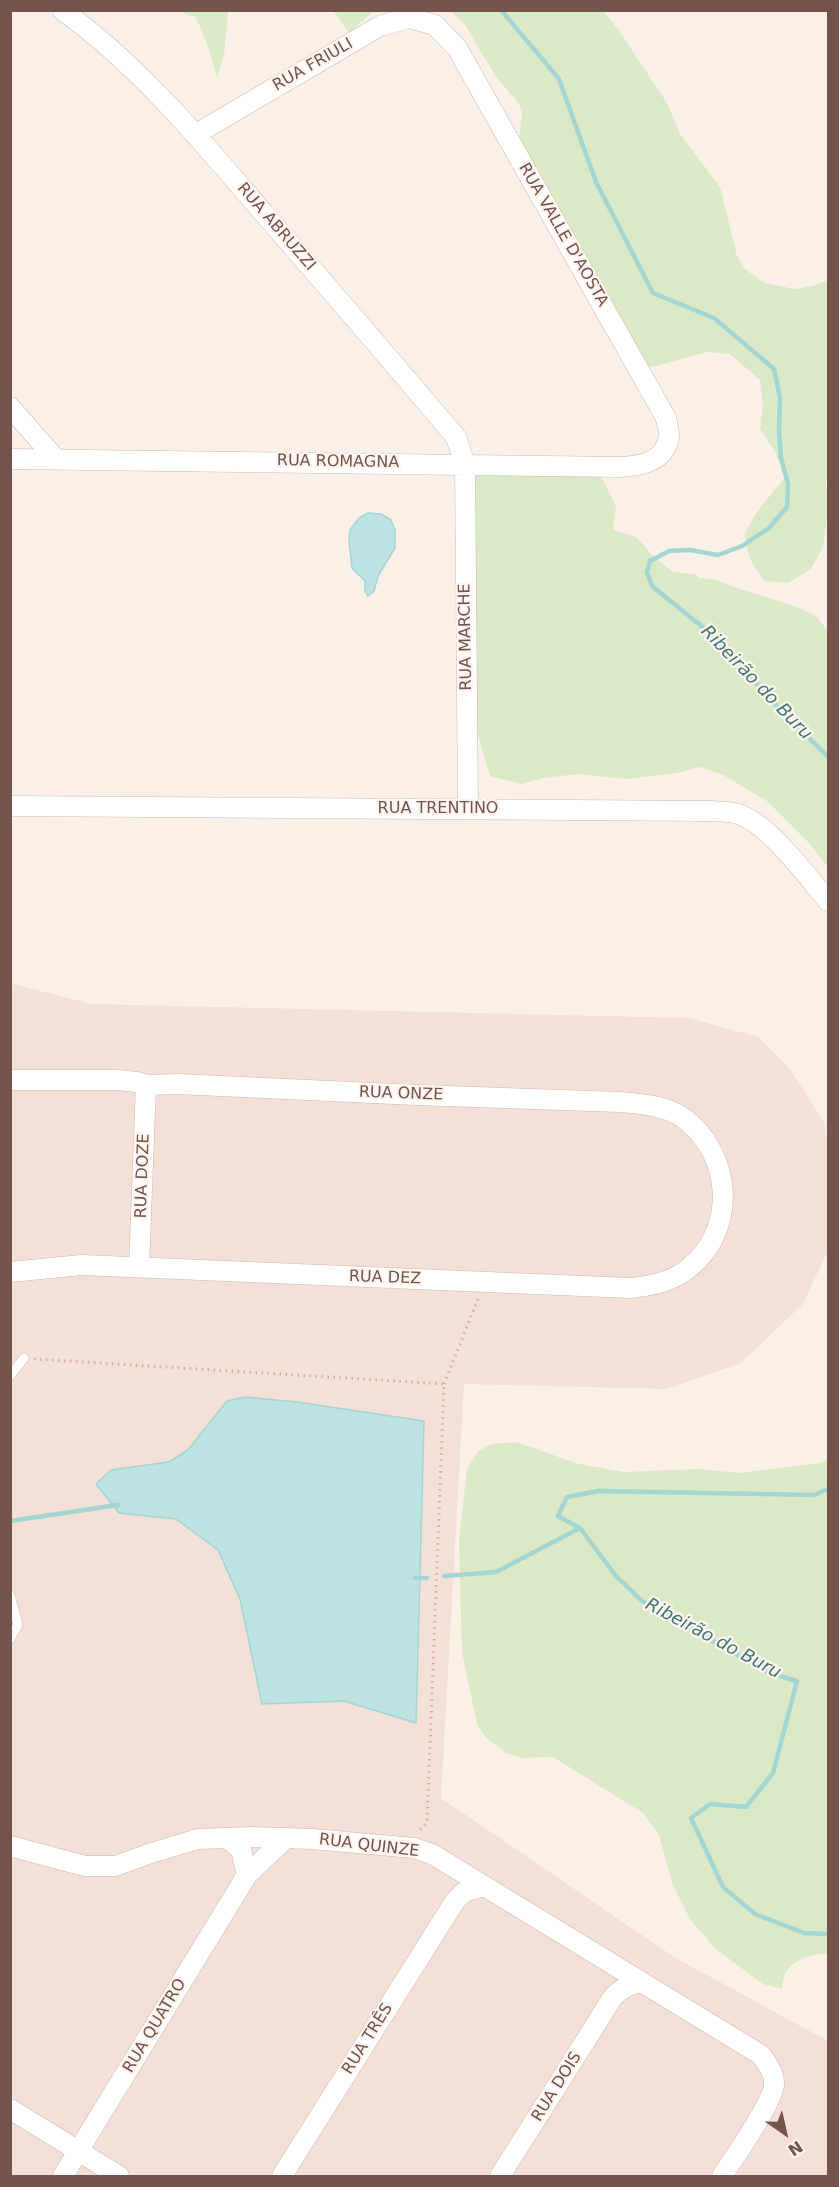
<!DOCTYPE html>
<html>
<head>
<meta charset="utf-8">
<style>
	body { margin:0 }
	#map { position:relative; width:839px; height:2187px; overflow:hidden; background:#fbf0e8; font-family:"DejaVu Sans",sans-serif }
	canvas { display:block }
	.frame { position:absolute; inset:0; border:12px solid #74534d; pointer-events:none }
	.north { position:absolute; left:755px; top:2103px; width:60px; height:60px; -webkit-text-stroke:4px #fef5ee; paint-order:stroke; rotate:146deg; font-size:16px; font-weight:700; line-height:24px; text-align:center; color:#74534d }
	.north::after { content:''; display:block; margin:auto; width:21px; height:27px; background:#74534d; clip-path:polygon(50% 0,100% 100%,50% 72%,0 100%) }
</style>
</head>
<body>
<div id="map">
<canvas width="839" height="2187"></canvas>
<div class="frame"></div>
<div class="north">N</div>
</div>
<script>
const g = document.querySelector('canvas').getContext('2d');
g.lineJoin = 'round';
function fillPath(path, color) { g.fillStyle = color; g.fill(path, 'evenodd'); }
function stroke(path, color, width, dash) { g.strokeStyle = color; g.lineWidth = width; g.lineCap = dash ? 'butt' : 'round'; g.setLineDash(dash || []); g.stroke(path); }
function drawText(font, color, halo, rows, align = 'center') {
  g.font = font + ' "DejaVu Sans",sans-serif'; g.lineWidth = 4.5; g.setLineDash([]); g.textBaseline = 'middle'; g.strokeStyle = halo; g.fillStyle = color; for (const [text, x, y, turn = 0] of rows) {
    g.save(); g.translate(x, y); g.rotate((+turn || 0) * Math.PI / 180); g.textAlign = isNaN(turn) ? turn : align; if (halo) g.strokeText(text, 0, 0); g.fillText(text, 0, 0); g.restore();
  }
}
fillPath(new Path2D(`
	M10 983 91 1004 689 1018 758 1037 790 1069 824 1122 828 1142V1250L803 1304 741 1363 667 1389 464 1384 441 1798 674 1957 828 2041V2176H11Z`), '#f3e0d6');
fillPath(new Path2D(`
	M182 11H228L224 55 217 78 208 47 196 17 184 14Z
	M333 11H374L349 33Z
	M450 11H603L618 29 667 103 680 134 720 187 737 256 745 269 765 283 794 289 813 286 828 280V472L826 481 828 512 823 547 811 569 788 583 764 581 750 559 744 535 756 513 786 476 775 452 760 429 763 405 760 380 730 354 706 352 656 366 630 368 519 139 522 113 519 104 496 77 465 25Z
	M467 473 600 475 616 505 613 530 636 537 654 557 673 572 697 575 699 578 715 579 728 585 797 607 816 616 828 631V867L808 842 767 801 723 775 700 767 677 773 626 779 578 774 544 778 521 784 490 776 475 724Z
	M516 1442 579 1464 624 1472 700 1469 739 1473 821 1463 828 1459V1954C813 1953 793 1959 785 1974 783 1978 783 1984 782 1989L763 1984 717 1950 691 1921 672 1883 659 1835 643 1813 553 1757 521 1758 506 1753 486 1738 477 1724 462 1652 459 1541 467 1469 478 1451 492 1444Z`), '#dbe9c7');
const water = new Path2D(`
	M368 513 381 514 391 520 395 530V548L378 576 374 591 368 596 365 591V581L352 568 349 541 350 530 359 518Z
	M245 1397 297 1402 424 1421 416 1723 344 1701 262 1704 240 1599 218 1550 176 1519 119 1513 96 1484 111 1470 169 1462 188 1450 227 1401Z`);
fillPath(water, '#bde4e2');
stroke(water, '#a4d6d3', 1.5);
stroke(new Path2D(`
	M501 10 559 79 596 182 653 293 714 318 774 369 780 398 779 432 781 458 788 484 787 507 769 528 742 546 718 555 690 550 669 551 650 561 647 572 652 586 715 637 770 699 828 757
	M828 1489 814 1495 599 1491 567 1497 558 1516 580 1528 616 1576 642 1601 769 1673 797 1681 773 1773 746 1807 710 1804 691 1818 723 1887 755 1914 804 1933 828 1934
	M10 1521 118 1505
	M444 1576 496 1572 580 1528
	M415 1578H427`), '#a4d6d3', 4.5);
const service = new Path2D(`
	M10 1376 24 1358
	M10 1595 18 1625 10 1639`);
const minor = new Path2D(`
	M62 10C141 67 203 143 266 216 330 289 393 363 456 437L465 464 468 809
	M10 407 55 458
	M10 459 620 467C640 466 665 462 669 437 670 432 667 424 666 418L457 48 435 25 409 18 380 26 196 134
	M10 806 710 811C719 812 730 811 738 814 769 824 806 875 828 901
	M10 1080H116L137 1082 146 1085 177 1084 417 1095 620 1102C641 1104 664 1105 682 1117 732 1152 738 1229 689 1268 672 1282 651 1286 630 1288L82 1265 10 1272
	M139 1267 146 1085
	M227 1838 241 1850 247 1875
	M10 1846 85 1866H116L148 1854 198 1839 252 1837 313 1839 414 1848 432 1854 761 2055C767 2064 775 2073 774 2085 772 2104 734 2158 722 2176
	M10 2109 119 2176
	M63 2176 247 1875 286 1838
	M282 2176 455 1901 464 1892 484 1886
	M500 2176 613 1997C622 1988 629 1984 642 1982`);
stroke(service, '#cfb8b1', 10);
stroke(minor, '#cfb8b1', 21);
stroke(new Path2D(`
	M34 1359 444 1384 427 1823 417 1832
	M444 1384 478 1299`), '#d5ada4', 3, [1.5, 4.5]);
stroke(service, '#fff', 9);
stroke(minor, '#fff', 20);
drawText('16px', '#74534d', '#fef5ee', [
	["RUA FRIULI",313,65,-30],
	["RUA ABRUZZI",276,227,49],
	["RUA VALLE D'AOSTA",563,235,60],
	["RUA ROMAGNA",338,462,1],
	["RUA MARCHE",466,637,-91],
	["RUA TRENTINO",438,809],
	["RUA ONZE",401,1094,2],
	["RUA DOZE",143,1176,-88],
	["RUA DEZ",385,1278,2],
	["RUA QUINZE",369,1846,7],
	["RUA QUATRO",155,2026,-59],
	["RUA TRÊS",368,2039,-58],
	["RUA DOIS",557,2087,-58]
]);
drawText('italic 18px', '#417877', '#fef5ee', [
	["Ribeirão do Buru",756,683,46],
	["Ribeirão do Buru",713,1639,28]
]);
</script>
</body>
</html>
